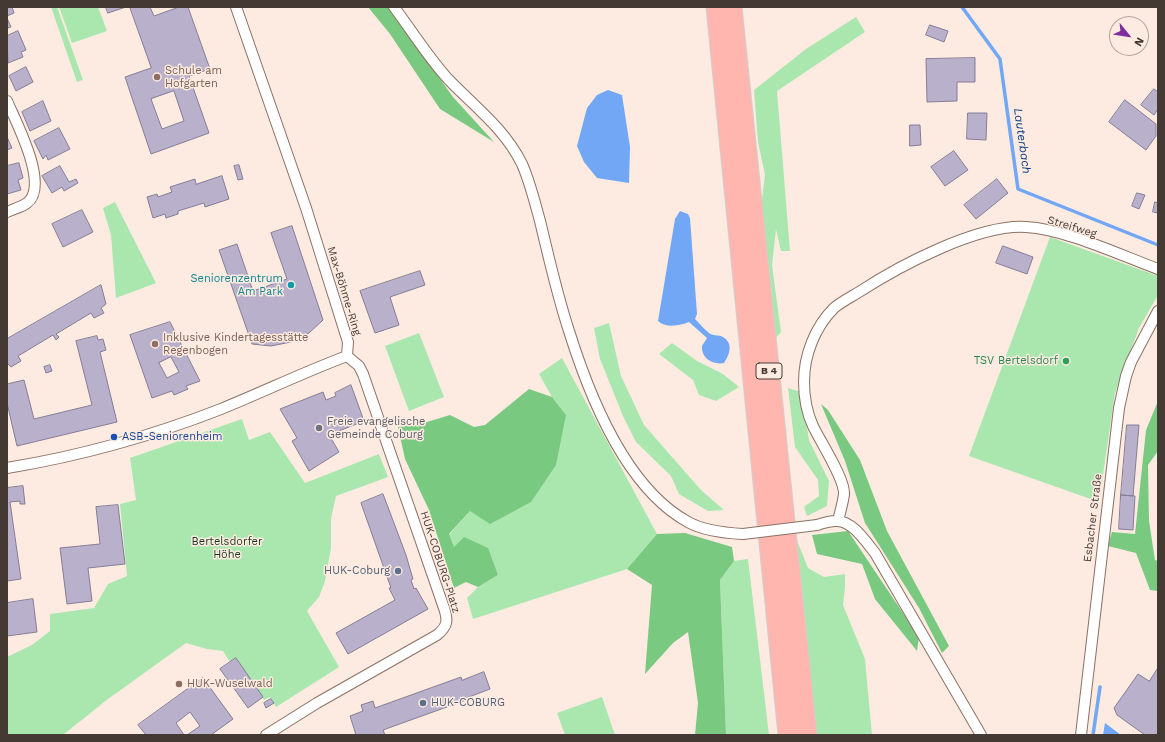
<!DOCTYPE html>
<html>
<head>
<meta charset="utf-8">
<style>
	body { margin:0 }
	#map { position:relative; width:1165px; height:742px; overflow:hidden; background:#fdebe1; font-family:"Work Sans",sans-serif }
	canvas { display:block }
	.frame { position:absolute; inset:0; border:8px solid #453933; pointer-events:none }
	.north { position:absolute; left:1109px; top:16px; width:40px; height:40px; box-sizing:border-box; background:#fdebe1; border:1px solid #b3a49b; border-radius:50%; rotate:120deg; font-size:11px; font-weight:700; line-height:16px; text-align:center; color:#453933 }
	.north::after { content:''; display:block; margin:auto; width:14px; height:18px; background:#812f9f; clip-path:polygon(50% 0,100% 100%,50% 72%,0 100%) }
</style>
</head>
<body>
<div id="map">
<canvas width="1165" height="742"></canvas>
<div class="frame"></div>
<div class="north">N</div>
</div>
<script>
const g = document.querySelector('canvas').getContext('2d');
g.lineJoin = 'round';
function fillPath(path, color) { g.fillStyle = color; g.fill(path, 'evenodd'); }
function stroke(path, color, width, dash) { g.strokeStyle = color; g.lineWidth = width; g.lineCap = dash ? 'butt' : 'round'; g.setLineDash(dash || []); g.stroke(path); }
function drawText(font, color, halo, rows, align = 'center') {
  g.font = font + ' "Work Sans",sans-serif'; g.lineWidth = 3; g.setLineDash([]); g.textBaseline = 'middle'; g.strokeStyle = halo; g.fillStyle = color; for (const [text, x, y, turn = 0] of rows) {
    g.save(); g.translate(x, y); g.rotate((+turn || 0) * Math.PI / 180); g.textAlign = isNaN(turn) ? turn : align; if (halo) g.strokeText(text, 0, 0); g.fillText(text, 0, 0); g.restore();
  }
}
fillPath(new Path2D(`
	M51 7H57L83 80 77 82Z
	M59 7H98L107 31 72 43Z
	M856 17 865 32 777 91 790 251H781L776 229 772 265 781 332 775 339 761 207 765 175 758 142 754 90 806 49Z
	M115 202 156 283 116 298 111 235 103 208Z
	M1050 237 1158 276V295L1139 328 1115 393 1099 502 969 456Z
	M609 323 621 376 644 425 701 490 724 510 708 511 679 494 671 476 636 442 623 416 600 359 594 328Z
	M419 333 444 397 409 411 385 346Z
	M672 343 697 361 723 374 739 387 716 401 699 395 693 380 659 354Z
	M562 358 657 534 627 569 473 619 467 598 478 587 498 575 454 547 449 535 470 511 566 415 552 397 539 374Z
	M788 388 801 392 809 440 829 481 827 506 807 516 804 507 819 496 818 480 795 447Z
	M242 419 249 440 270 432 305 483 379 454 388 477 336 496 331 519V548L325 581 319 597 307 611 339 667 276 707 270 697 264 700 236 658 230 662 223 651 207 649 186 643 108 699 63 735H7V657L32 645 50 631V614L94 608 108 584 127 576 120 504 136 500 130 458Z
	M796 538 808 568 824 577 845 574V587L843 605 865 659 872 735H815Z
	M748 559 769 735H726L720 580 734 561Z
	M602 697 615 735H565L557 713Z`), '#a9e7ae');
fillPath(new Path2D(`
	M368 7H388L453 97 494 142 440 109 390 34Z
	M529 389 552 397 566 415 556 465 531 502 490 524 470 511 449 534 454 547 464 537 488 548 498 575 478 587 466 582 454 588 429 510 405 459 398 427 417 425 450 415 474 427 485 425Z
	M1158 401V451L1148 465 1149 521 1155 560 1158 561V591L1150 590 1136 553 1108 546 1112 532 1135 534 1146 430Z
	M821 404 828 410 860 460 887 531 949 646 942 653 919 608 865 523 845 461Z
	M848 531 919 637 917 651 875 599 862 564 817 554 812 535Z
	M685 533 732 547 734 561 720 580 726 735H695L698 703 688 632 673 643 645 674 652 585 627 569 657 534Z`), '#79c981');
fillPath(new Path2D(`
	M608 90 622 95 630 147 629 183 597 178 584 162 577 146 587 108 597 95Z
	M680 211 688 214 690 218 697 314 695 319C700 324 704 329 709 333 713 336 717 335 721 336 734 342 730 354 724 363 714 365 701 359 702 346 703 344 706 340 707 338L689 322C680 326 665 328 658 321L675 219Z
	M1105 723 1121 735H1103Z`), '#71a7f5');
stroke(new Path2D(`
	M962 7 1000 59 1018 189 1158 245
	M1093 735 1100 687`), '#71a7f5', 3.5);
const building = new Path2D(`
	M7 7H12L14 13 7 16Z
	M106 7H126L108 13Z
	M130 7H150L154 16 179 7H188L210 69 189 76 209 133 151 154 125 77 151 68ZM174 91 184 121 162 129 151 99Z
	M7 18 11 27 7 28Z
	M930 25 948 31 944 42 926 35Z
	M18 31 26 50 21 52 23 57 8 63 7 36Z
	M975 58V82H957V101L927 102 926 59Z
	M26 67 33 82 16 91 9 76Z
	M1154 89 1158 92V109L1154 115 1141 105Z
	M1125 100 1156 124V136L1146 150 1109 122Z
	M43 101 51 121 30 131 22 112Z
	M968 113H987L986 140 967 139Z
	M910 125H920L921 145 910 146Z
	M59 128 70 149 48 160 46 155 43 159 34 141Z
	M7 137 12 148 7 150Z
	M954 151 968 170 945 186 931 167Z
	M19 163 23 178 18 180 21 190 7 194V166Z
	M239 165 243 179 238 180 234 166Z
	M60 166 69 182 76 179 78 183 64 191 62 187 52 193 42 176Z
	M222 176 229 199 205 207 204 203 178 211V214L166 218 165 214 153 218 147 197 157 194 158 197 172 192 170 187 195 179 196 184Z
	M997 179 1008 193 976 219 964 205Z
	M1137 193 1145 195 1139 209 1132 206Z
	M1155 202 1158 203V213L1153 212Z
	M82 210 93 232 63 247 52 224Z
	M292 226 323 320 309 333 291 342 271 346 252 344 219 250 237 244 253 291 287 279 271 233Z
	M1003 246 1033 257 1027 274 996 263Z
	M420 271 425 285 390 297 399 325 375 333 360 291Z
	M101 285 106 304 101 308 104 313 94 318 91 313 56 334 59 337 56 340 53 335 18 356 21 361 11 367 7 363V339Z
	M170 322 200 381 186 386 188 389 174 395 172 391 152 398 130 335ZM171 357 179 372 167 378 159 363Z
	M97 336 98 340 103 339 106 350 100 352 117 422 17 446 7 403V384L24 380 34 419 92 405 76 341Z
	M50 365 52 371 46 373 44 367Z
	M351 385 364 421 329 435 339 452 309 471 292 441 297 438 280 409 323 392 326 400 336 396 335 393Z
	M1127 425H1139L1133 496 1121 495Z
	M23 486 25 504H20V501L10 502 21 579 7 581V488Z
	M383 494 406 555 413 579 411 580 414 589 416 588 428 609 348 654 336 633 395 600 389 588H391L361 503Z
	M1121 495 1135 496 1133 530 1119 529Z
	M118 505 125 564 88 568 92 601 67 604 60 548 100 544 96 507Z
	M33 599 37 632 7 636V603Z
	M236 658 263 697 248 708 220 669Z
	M1158 668V735H1145L1117 715 1114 708 1138 674 1149 681Z
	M484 672 490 689 469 697V699L383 730 385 735H356L350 716 363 711 361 705 373 701 375 708 461 677 462 680Z
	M203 678 233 719 211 735H187L200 726 190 712 176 723 184 735H146L138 725Z
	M271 699 274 703 266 708 264 703Z`);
fillPath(building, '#b9b0cb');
stroke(building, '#857d96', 1);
const street = new Path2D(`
	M236 7 306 208 348 342 347 356
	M394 7C412 31 428 57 448 79 475 107 505 129 522 164 530 182 535 203 540 221 549 258 557 295 569 331 589 395 626 488 688 522 704 531 725 533 743 534
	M7 101C16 122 50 186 27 203 22 207 13 209 7 212
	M7 468C80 456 152 436 221 409 263 392 304 372 347 356
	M838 521C840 512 843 503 844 494 845 479 820 441 813 426 807 413 804 396 804 382 804 355 815 327 834 308 841 302 851 297 859 292 899 266 978 224 1026 227 1065 229 1120 255 1158 269
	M817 525C823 523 830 521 836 521 852 520 866 542 875 553L981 735
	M266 735 317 703 437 635C448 626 448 620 444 608L363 374 359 366 347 356
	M1081 735 1119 408 1126 376 1131 362 1158 311`);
const highway = new Path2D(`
	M716 7 788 735
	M732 7 807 735`);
stroke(street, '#8b7163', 12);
stroke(highway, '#d2cfce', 21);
stroke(street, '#fff', 10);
stroke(highway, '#feb6af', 19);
const streetBridge = new Path2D(`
	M743 534 817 525`);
stroke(streetBridge, '#8b7163', 12, []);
stroke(streetBridge, '#fff', 10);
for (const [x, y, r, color] of [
	[157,77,4,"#8d6e63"],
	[291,285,4,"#0f9aa8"],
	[155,344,4,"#8d6e63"],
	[1066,361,4,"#2e9e5b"],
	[319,428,4,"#6b7280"],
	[114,437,4,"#1a4fb4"],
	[398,571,4,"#5c6f8a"],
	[179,684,4,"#8d6e63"],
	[423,703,4,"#5c6f8a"]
]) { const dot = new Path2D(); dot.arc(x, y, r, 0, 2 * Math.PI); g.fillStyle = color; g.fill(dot); stroke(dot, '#fdebe1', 1.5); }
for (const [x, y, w] of [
	[769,371,26]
]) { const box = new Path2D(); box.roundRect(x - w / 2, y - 8, w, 16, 3); g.fillStyle = '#fdebe1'; g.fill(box); stroke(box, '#453933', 1); }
drawText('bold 10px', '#453933', null, [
	["B 4",769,371]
]);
drawText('11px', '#785e54', '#fdebe1', [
	["Schule am",165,71],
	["Hofgarten",165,84],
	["Inklusive Kindertagesstätte",163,338],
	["Regenbogen",163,351],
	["HUK-Wuselwald",187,684]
], 'left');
drawText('11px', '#453933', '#fdebe1', [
	["Streifweg",1072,227,17],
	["Max-Böhme-Ring",344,291,73],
	["Esbacher Straße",1093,518,-83],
	["HUK-COBURG-Platz",440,562,72]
]);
drawText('11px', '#0d838f', '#fdebe1', [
	["Seniorenzentrum",283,279],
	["Am Park",283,292]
], 'right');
drawText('11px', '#27864d', '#fdebe1', [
	["TSV Bertelsdorf",1058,361]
], 'right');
drawText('11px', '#5b616d', '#fdebe1', [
	["Freie evangelische",327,422],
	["Gemeinde Coburg",327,435]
], 'left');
drawText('11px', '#164399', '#fdebe1', [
	["ASB-Seniorenheim",122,437]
], 'left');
drawText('11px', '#16371a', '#fdebe1', [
	["Bertelsdorfer",227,542],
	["Höhe",227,555]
]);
drawText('11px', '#4e5e75', '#fdebe1', [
	["HUK-Coburg",390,571],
	["HUK-COBURG",431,703,"left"]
], 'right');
drawText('italic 12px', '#083d81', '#fdebe1', [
	["Lauterbach",1022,141,82]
]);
</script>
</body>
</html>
